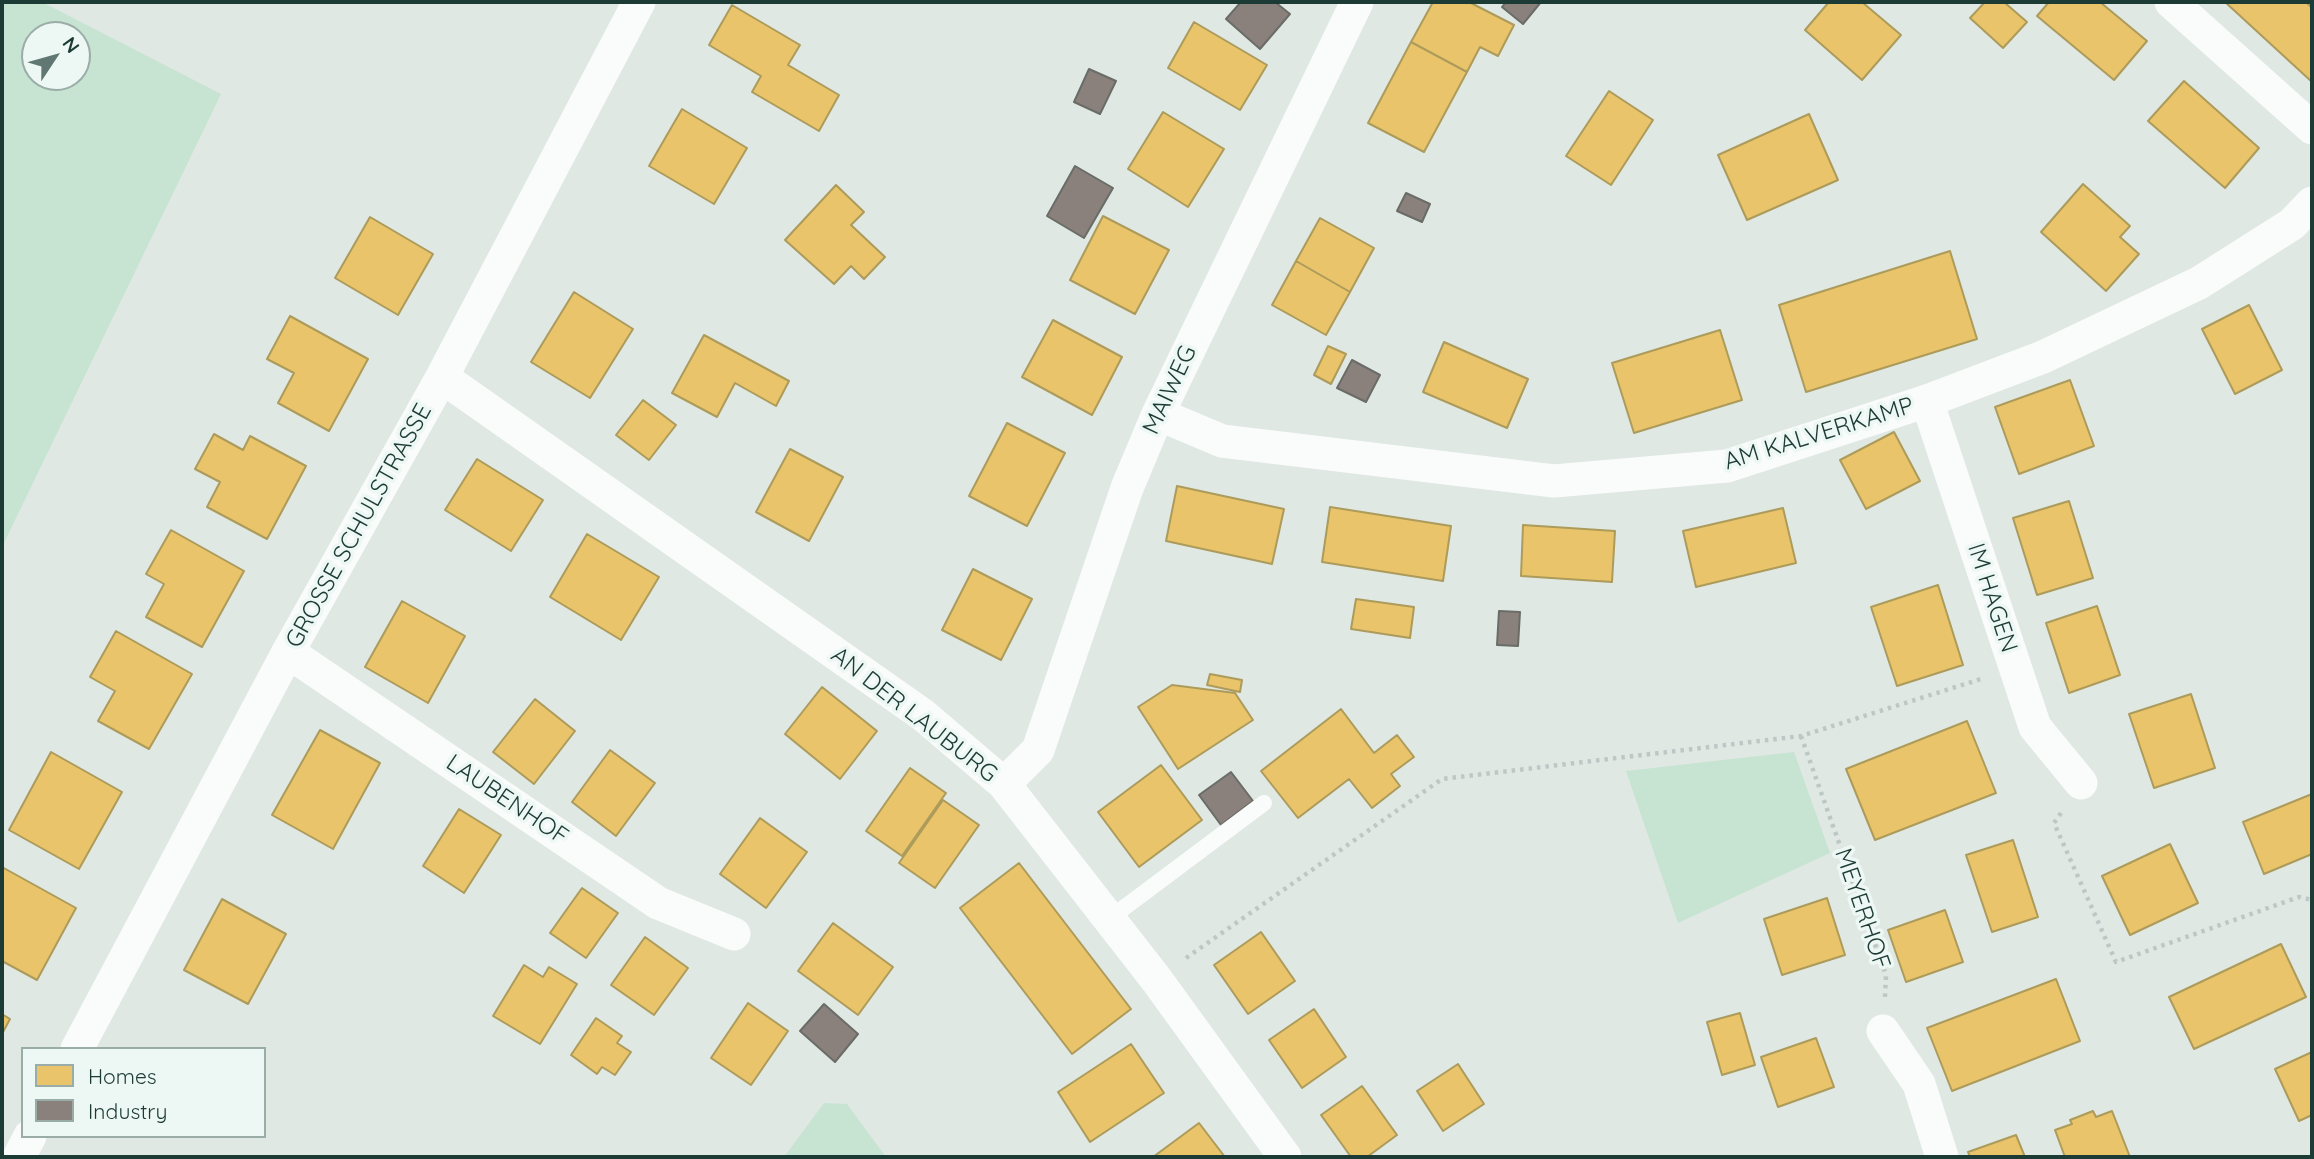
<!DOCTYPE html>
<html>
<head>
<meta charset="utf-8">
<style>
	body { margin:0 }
	#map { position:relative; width:2314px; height:1159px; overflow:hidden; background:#e0e8e4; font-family:Quicksand,sans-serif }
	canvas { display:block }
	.frame { position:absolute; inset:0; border:4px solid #1d3b35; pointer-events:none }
	.legend { position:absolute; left:21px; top:1047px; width:245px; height:91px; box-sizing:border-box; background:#edf7f3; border:2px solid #9aaca7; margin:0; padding:9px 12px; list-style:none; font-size:21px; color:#1d3b35 }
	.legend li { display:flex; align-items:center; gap:14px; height:35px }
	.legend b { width:35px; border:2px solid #9aaca7 }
	.north { position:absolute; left:21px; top:21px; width:70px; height:70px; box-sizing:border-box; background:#edf7f3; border:2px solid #9aaca7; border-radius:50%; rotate:54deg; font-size:19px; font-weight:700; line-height:28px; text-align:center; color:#1d3b35 }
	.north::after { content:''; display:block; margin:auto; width:24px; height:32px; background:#617872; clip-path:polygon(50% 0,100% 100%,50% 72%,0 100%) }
</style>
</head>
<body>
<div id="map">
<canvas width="2314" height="1159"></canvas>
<div class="frame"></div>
<ul class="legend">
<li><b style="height:19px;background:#e9c46a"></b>Homes</li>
<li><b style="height:19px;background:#8a817c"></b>Industry</li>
</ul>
<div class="north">N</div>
</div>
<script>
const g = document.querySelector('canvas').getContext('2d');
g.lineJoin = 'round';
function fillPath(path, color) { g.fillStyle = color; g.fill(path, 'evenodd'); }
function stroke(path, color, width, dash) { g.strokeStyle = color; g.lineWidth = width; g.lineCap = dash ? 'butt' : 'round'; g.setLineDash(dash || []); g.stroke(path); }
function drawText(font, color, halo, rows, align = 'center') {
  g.font = font + ' Quicksand,sans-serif'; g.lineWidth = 7; g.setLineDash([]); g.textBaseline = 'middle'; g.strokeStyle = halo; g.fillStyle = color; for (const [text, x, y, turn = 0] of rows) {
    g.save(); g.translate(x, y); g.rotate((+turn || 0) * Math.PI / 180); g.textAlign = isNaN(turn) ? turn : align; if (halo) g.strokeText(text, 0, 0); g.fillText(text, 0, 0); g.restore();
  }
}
fillPath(new Path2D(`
	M2 2H42L221 94 2 547ZM35 35H77V77H35Z
	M1794 752 1830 853 1678 923 1626 771Z
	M824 1103 847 1104 886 1157H784Z`), '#c7e3d1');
const homes = new Path2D(`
	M1433 2H1469L1514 25 1498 56 1480 47 1467 72 1411 42Z
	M1829 2H1862L1901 35 1862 80 1805 30Z
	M1985 2H2004L2027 22 2003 48 1970 18Z
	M2049 2H2100L2147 41 2114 80 2037 16Z
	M2225 2H2306L2312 8V82Z
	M732 5 800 45 788 65 839 95 819 131 752 92 761 76 709 45Z
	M1194 22 1267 65 1240 110 1168 68Z
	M1411 42 1467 72 1424 152 1368 123Z
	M2184 81 2259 148 2225 188 2148 121Z
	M1609 91 1653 120 1611 185 1566 156Z
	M682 109 747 148 714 204 649 166Z
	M1163 112 1224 149 1188 207 1128 169Z
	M1809 114 1838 180 1747 220 1718 155Z
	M2083 184 2130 226 2120 237 2139 254 2106 291 2041 232Z
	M836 185 864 212 851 225 885 257 864 279 851 266 834 284 785 240Z
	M1103 216 1169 250 1135 314 1070 280Z
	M370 217 433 254 398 315 335 278Z
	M1320 218 1374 248 1350 292 1296 261Z
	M1950 251 1977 339 1806 392 1779 305Z
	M1296 261 1350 292 1326 335 1272 305Z
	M574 292 633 329 590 398 531 362Z
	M2249 305 2282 370 2235 394 2202 329Z
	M290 316 368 359 329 431 278 403 294 373 267 359Z
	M1053 320 1122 357 1092 415 1022 377Z
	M1720 330 1742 400 1634 433 1612 363Z
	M704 335 789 381 776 406 735 383 717 417 672 393Z
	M1444 342 1528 379 1507 428 1423 392Z
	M1328 346 1346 354 1331 384 1314 375Z
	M2070 380 2094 446 2019 474 1995 407Z
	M643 400 676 425 649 460 616 435Z
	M1007 423 1065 453 1027 526 969 496Z
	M1894 432 1920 481 1866 509 1840 460Z
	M214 434 243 450 250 436 306 466 267 539 207 507 220 482 195 469Z
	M790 449 843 477 809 541 756 512Z
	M477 459 543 500 511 551 445 510Z
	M1177 486 1284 509 1272 564 1166 541Z
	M2069 501 2093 578 2037 595 2013 518Z
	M1330 507 1451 526 1443 581 1322 562Z
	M1783 508 1796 563 1696 587 1683 531Z
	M1523 525 1615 531 1612 582 1521 576Z
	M171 530 244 571 202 647 146 617 164 584 146 574Z
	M587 534 659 577 621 640 550 597Z
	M973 569 1032 599 1001 660 942 630Z
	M1938 585 1963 665 1897 686 1871 607Z
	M1356 599 1414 607 1410 638 1351 629Z
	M402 601 465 636 428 703 365 667Z
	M2097 606 2120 675 2069 693 2046 623Z
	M116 631 192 674 149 749 98 721 115 691 90 677Z
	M1210 674 1242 680 1240 692 1207 685Z
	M1172 685 1235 693 1253 720 1178 769 1138 707Z
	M822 687 877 731 840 779 785 734Z
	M2191 694 2215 768 2154 788 2129 714Z
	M535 699 575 731 534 784 493 752Z
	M1341 709 1374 753 1397 735 1414 757 1391 774 1400 786 1372 808 1349 779 1298 818 1261 771Z
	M1967 721 1996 793 1875 840 1846 769Z
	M320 730 380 763 333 849 272 815Z
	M610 750 655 783 616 836 572 802Z
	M51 752 122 792 79 869 9 830Z
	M1161 765 1202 820 1139 867 1098 812Z
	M910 768 946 793 902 856 866 831Z
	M2312 794V854L2264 874 2243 822Z
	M943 800 979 825 935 888 899 863Z
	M459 809 501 835 464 893 423 866Z
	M760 818 807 852 766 908 720 874Z
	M2013 840 2038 917 1992 932 1966 855Z
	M2170 844 2198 903 2130 935 2102 876Z
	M1019 863 1131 1009 1072 1054 960 908Z
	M2 867 76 908 37 980 2 961Z
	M582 888 618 913 586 958 550 933Z
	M1827 898 1845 955 1782 975 1764 919Z
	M222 899 286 934 248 1004 184 970Z
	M1945 910 1963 962 1906 982 1888 930Z
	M833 923 893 967 858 1015 798 971Z
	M1261 932 1295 981 1248 1014 1214 965Z
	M645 937 688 968 654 1015 611 985Z
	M2281 944 2306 997 2194 1049 2169 997Z
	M524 965 543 977 549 967 577 984 540 1044 493 1016Z
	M2056 979 2080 1041 1952 1091 1927 1028Z
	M748 1003 788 1031 751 1085 711 1058Z
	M1314 1009 1346 1057 1302 1088 1269 1040Z
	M1740 1013 1755 1065 1722 1075 1707 1022Z
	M2 1014 10 1019 2 1034Z
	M596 1018 622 1036 617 1043 631 1052 615 1075 602 1067 597 1074 571 1055Z
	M1816 1038 1834 1087 1778 1107 1761 1057Z
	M1131 1044 1164 1093 1090 1142 1058 1092Z
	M2312 1052V1115L2299 1121 2275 1069Z
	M1458 1064 1484 1104 1443 1131 1417 1091Z
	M1362 1086 1397 1135 1367 1157H1351L1321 1115Z
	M2093 1111 2096 1117 2112 1111 2130 1157H2065L2055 1130 2072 1124 2070 1120Z
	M1199 1123 1225 1157H1153Z
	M2016 1135 2025 1157H1970L1968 1152Z`);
fillPath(homes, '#e9c46a');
stroke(homes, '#ac9b5a', 2);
const industry = new Path2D(`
	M1241 2H1275L1290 14 1260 49 1226 19Z
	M1506 2H1541L1523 24 1502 7Z
	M1089 69 1116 81 1100 114 1074 102Z
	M1075 166 1113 188 1084 238 1047 216Z
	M1406 193 1430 204 1422 222 1397 211Z
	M1352 360 1380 375 1366 402 1337 388Z
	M1499 611 1520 612 1518 646 1497 645Z
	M1231 772 1253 801 1221 825 1199 795Z
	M824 1004 858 1034 835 1062 800 1031Z`);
fillPath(industry, '#8a817c');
stroke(industry, '#696c67', 2);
stroke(new Path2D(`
	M1801 736 1886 975 1885 997
	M2061 813 2054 823 2116 962 2299 897 2312 900
	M1186 958 1442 779 1801 736 1981 679`), '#bdc8c6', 4.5, [3.5, 5]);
stroke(new Path2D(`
	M1109 919 1264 803`), '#fafcfb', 16);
stroke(new Path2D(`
	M2171 2 2312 128
	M442 377 923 715 1004 784 1156 979 1285 1157
	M1927 401 2035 727 2081 783
	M1158 414 1222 441 1554 481 1727 466 1927 401 2043 357 2199 283 2292 224 2312 203
	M288 652 658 903 734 934
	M1004 784 1038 750 1127 488 1158 414 1357 2
	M1883 1031 1919 1084 1942 1157
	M77 1049 288 652 442 377 639 2
	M19 1157 30 1136`), '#fafcfb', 33);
drawText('24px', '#1d3b35', '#edf7f3', [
	["MAIWEG",1170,390,-65],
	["AM KALVERKAMP",1819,434,-17],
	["GROSSE SCHULSTRASSE",359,526,-61],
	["IM HAGEN",1992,598,72],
	["AN DER LAUBURG",914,715,38],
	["LAUBENHOF",507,800,34],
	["MEYERHOF",1862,909,71]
]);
</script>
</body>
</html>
